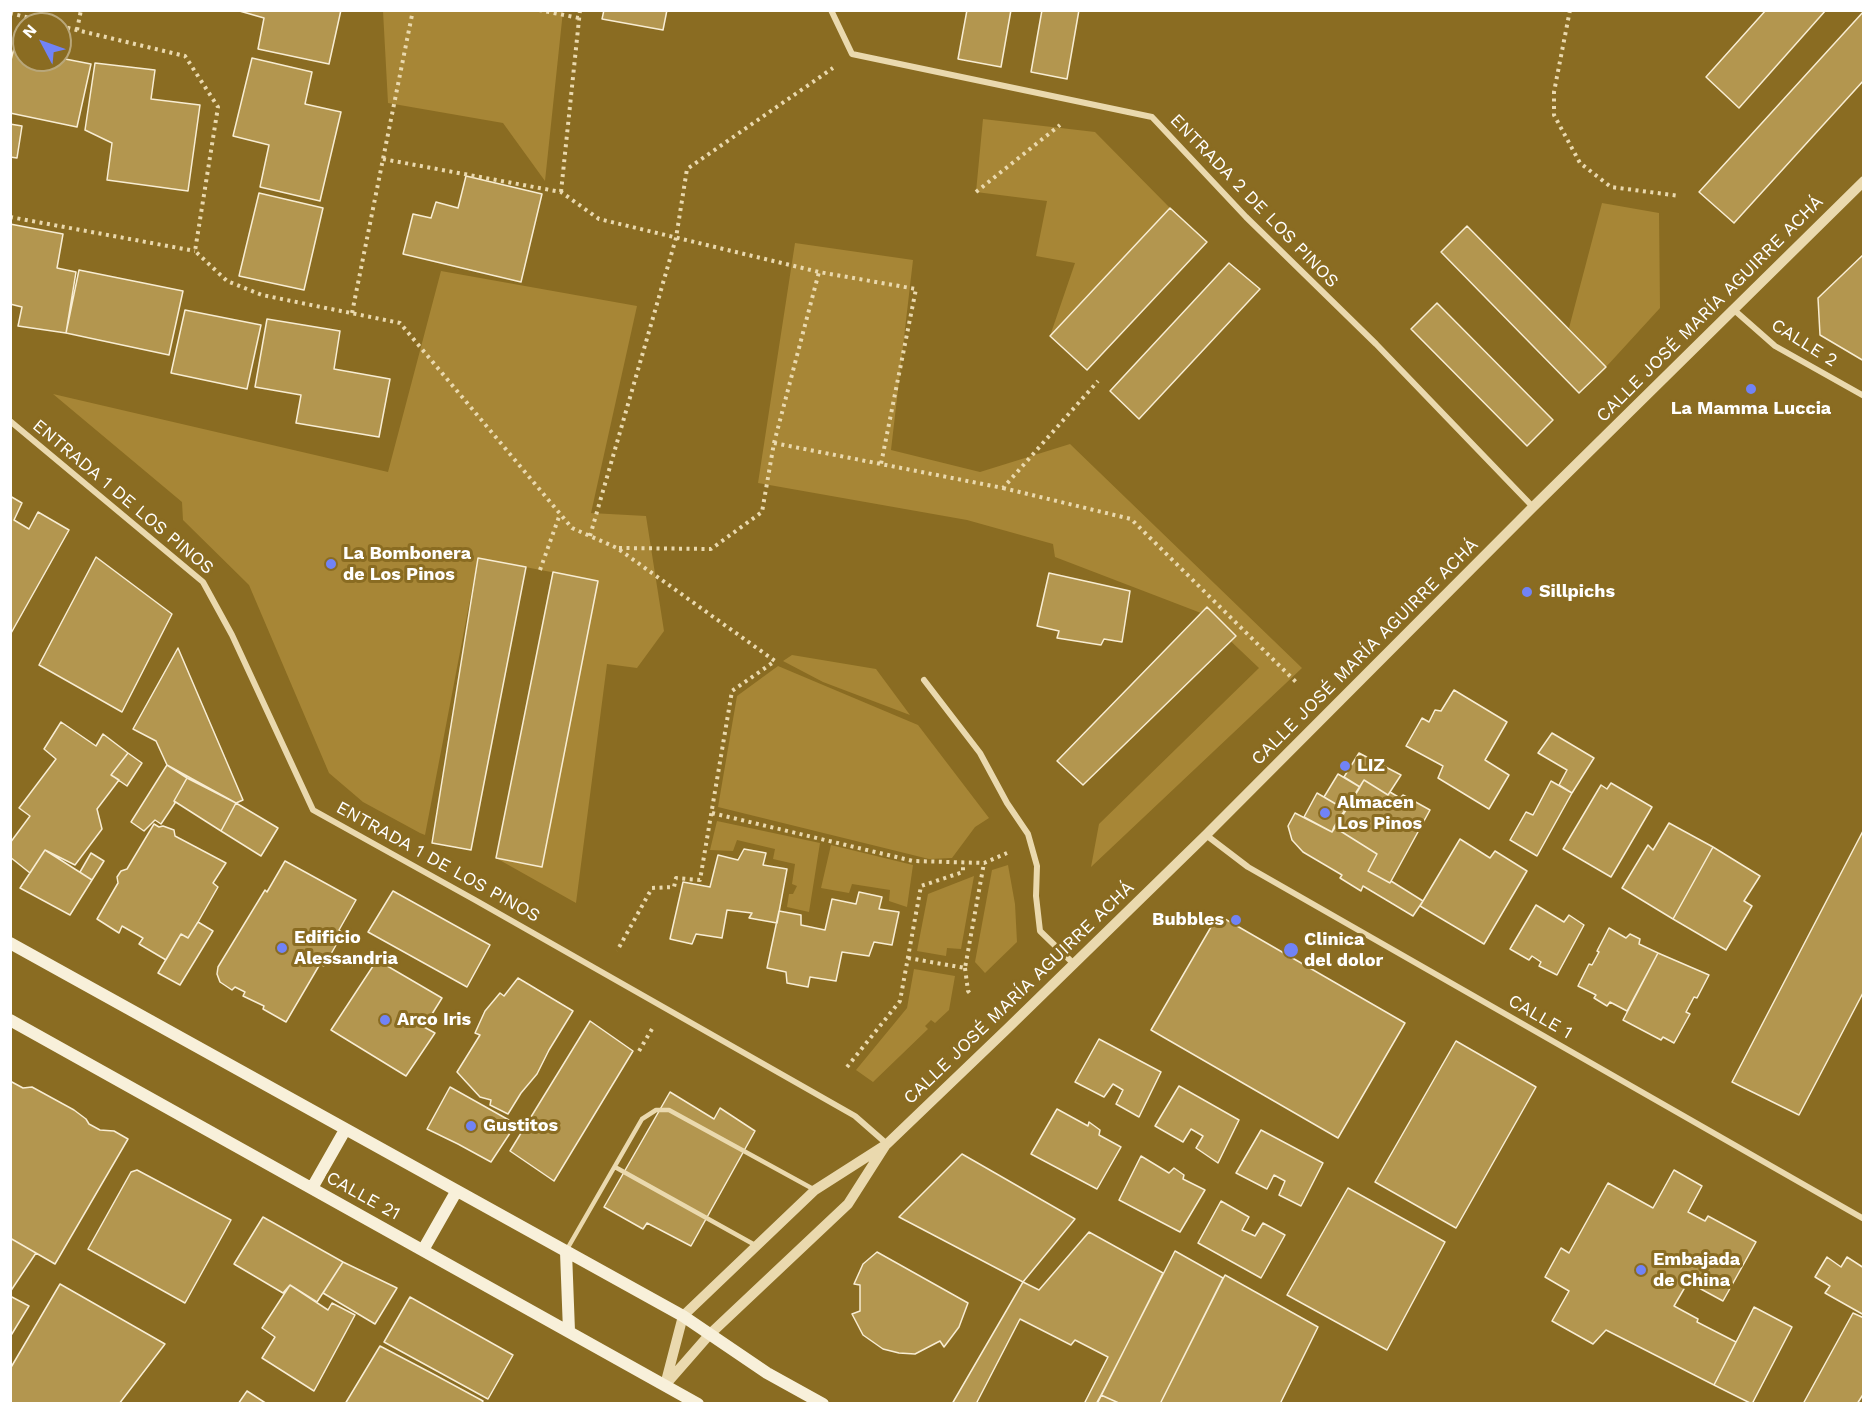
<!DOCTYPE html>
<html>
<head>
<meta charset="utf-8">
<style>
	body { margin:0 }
	#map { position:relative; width:1874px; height:1414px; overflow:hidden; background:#8a6c22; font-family:"Work Sans",sans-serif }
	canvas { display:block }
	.frame { position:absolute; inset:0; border:12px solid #fff; pointer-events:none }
	.north { position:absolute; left:12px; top:12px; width:60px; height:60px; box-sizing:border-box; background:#8a6c22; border:2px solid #b9a77a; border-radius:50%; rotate:311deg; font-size:16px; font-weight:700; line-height:24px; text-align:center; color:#fff }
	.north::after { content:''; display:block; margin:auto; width:21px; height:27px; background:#7183f6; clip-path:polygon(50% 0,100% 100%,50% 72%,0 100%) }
</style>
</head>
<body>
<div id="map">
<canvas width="1874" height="1414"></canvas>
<div class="frame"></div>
<div class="north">N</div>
</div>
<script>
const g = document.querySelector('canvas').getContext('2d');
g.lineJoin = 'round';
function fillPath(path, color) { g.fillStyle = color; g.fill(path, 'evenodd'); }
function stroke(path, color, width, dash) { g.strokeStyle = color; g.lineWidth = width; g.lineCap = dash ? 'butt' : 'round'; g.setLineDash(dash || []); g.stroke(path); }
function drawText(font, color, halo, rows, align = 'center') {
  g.font = font + ' "Work Sans",sans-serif'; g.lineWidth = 6; g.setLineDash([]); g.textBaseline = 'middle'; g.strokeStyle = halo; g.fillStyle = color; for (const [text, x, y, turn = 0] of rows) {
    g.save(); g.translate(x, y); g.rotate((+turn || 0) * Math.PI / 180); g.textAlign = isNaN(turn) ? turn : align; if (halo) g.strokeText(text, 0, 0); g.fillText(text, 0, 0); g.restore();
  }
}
fillPath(new Path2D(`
	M383 11H563L545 181 503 123 388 103Z
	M983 119 1095 132 1170 208 1050 336 1075 263 1036 256 1047 201 976 192Z
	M1602 203 1659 213 1660 308 1606 367 1569 328Z
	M795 243 913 260 891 450 980 472 1070 444 1302 668 1091 867 1099 824 1259 668 1201 613 1055 557 1053 544 967 520 758 483Z
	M441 271 637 306 591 513 646 516 664 631 637 668 607 664 576 903 496 858 542 867 598 581 478 558 425 835 420 833 363 802 329 773 249 585 183 520 182 502 53 394 388 472Z
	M792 655 876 669 910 715 823 682 783 661Z
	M778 666 918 725 989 818 975 827 952 858 929 859 718 807 737 696Z
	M717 821 820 843 809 912 787 907 789 894H793L797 886 792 884 795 864 773 859 775 849 737 840 733 851 710 850Z
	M831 845 913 865 907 907 889 901 890 890 852 884 849 893 821 888Z
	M1008 865 1015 904 1017 942 985 973 975 962 992 870Z
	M974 876 961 949 947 948 946 956 917 951 928 894Z
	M914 969 955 976 949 1010 935 1023 931 1020 925 1026 928 1029 873 1082 856 1070 907 1008Z`), '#a78636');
const building = new Path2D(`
	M236 10H341L329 64 258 49 264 18Z
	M604 10H667L663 30 602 19Z
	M967 10H1011L1001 67 958 59Z
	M1042 10H1079L1067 79 1031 72Z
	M1766 10H1826L1739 108 1706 77Z
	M1864 11V80L1734 223 1699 192Z
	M14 48 24 50V60H60V58L91 64 77 127 10 113V64Z
	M252 58 312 72 305 104 341 112 320 201 260 187 269 145 233 136Z
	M95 63 155 70 151 99 200 105 188 191 107 180 112 143 85 130Z
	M10 124 22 126 17 158 10 157Z
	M466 176 542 194 521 282 403 254 413 214 431 218 436 202 458 208Z
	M259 193 323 208 304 290 239 276Z
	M1170 208 1207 242 1087 370 1050 336Z
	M10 224 63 234 57 268 76 272 66 333 18 326 22 307 10 304Z
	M1467 226 1606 367 1579 393 1441 252Z
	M1864 254V361L1820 335 1818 298Z
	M1229 263 1260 289 1139 419 1110 391Z
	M79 270 183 291 169 355 66 333Z
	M1437 303 1553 420 1527 446 1411 329Z
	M185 310 261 325 247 389 171 373Z
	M267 319 340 331 334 369 390 379 379 437 296 423 301 395 255 387Z
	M10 496 22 503 14 520 29 529 38 512 69 530 10 635Z
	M96 557 172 614 122 712 39 665Z
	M478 558 526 567 471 850 432 843Z
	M553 572 598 581 542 867 496 858Z
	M1049 573 1130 591 1122 642 1104 639 1101 645 1057 638 1059 631 1037 626Z
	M1207 607 1236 636 1083 785 1057 761Z
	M178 648 243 800 236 803 167 765 156 741 133 729Z
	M1454 690 1507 722 1485 760 1509 775 1489 809 1438 778 1443 766 1406 746 1422 718 1429 722 1435 710 1441 711Z
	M61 722 96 746 103 734 128 753 111 775 119 780 97 809 102 829 75 865 45 850 30 873 10 857V843L30 816 19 808 56 759 44 749Z
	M1552 733 1594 758 1572 793 1559 785 1567 770 1538 753Z
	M128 753 142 763 127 786 111 775Z
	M1359 753 1401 775 1388 795 1364 780 1360 787 1344 777Z
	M167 765 187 778 174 801 175 803 161 824 155 820 144 831 131 822Z
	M1338 774 1360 787 1346 810 1324 797Z
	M187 778 236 803 221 831 174 801Z
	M1364 780 1388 795 1390 792 1400 798 1403 795 1430 810 1390 883 1368 871 1377 854 1334 827Z
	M1551 781 1572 793 1537 856 1510 840 1526 812 1533 815Z
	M1611 783 1652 807 1611 877 1563 849 1601 785 1607 789Z
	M1317 793 1346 810 1332 832 1304 817Z
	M236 803 278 828 261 856 221 831Z
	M1295 813 1332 832 1334 827 1377 854 1368 871 1390 883 1391 881 1423 901 1413 916 1363 886 1361 891 1340 878 1342 875 1303 852 1292 840 1288 826Z
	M1669 823 1713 847 1673 919 1622 888 1648 845 1653 850Z
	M154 824 159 827 163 826 174 830 175 836 226 863 213 883 218 887 198 922 188 938 181 934 166 960 139 944 143 938 122 926 119 933 97 919 118 883 117 877 121 871 127 869Z
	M1864 829V991L1799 1115 1732 1082Z
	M1460 839 1490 858 1495 851 1527 871 1484 944 1420 906Z
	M1713 847 1760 876 1744 901 1752 906 1726 950 1673 919Z
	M744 849 766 853 763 865 787 869 777 923 749 918 752 913 727 910 722 938 696 934 692 944 670 939 683 882 710 887 718 855 738 860Z
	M45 850 92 880 70 915 20 888Z
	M91 853 104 861 92 880 80 872Z
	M285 861 356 900 339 930 343 933 324 966 320 964 286 1022 263 1009 264 1006 243 996 245 992 235 987 232 990 220 982 217 974 218 967 265 890 267 892Z
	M393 891 490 945 467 987 368 932Z
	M859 892 882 897 879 909 899 912 892 945 874 942 869 956 842 952 836 981 810 977 808 987 787 983 786 972 767 968 779 911 801 915V925L825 930 832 899 856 904Z
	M1536 905 1564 922 1569 915 1584 925 1557 975 1539 966 1541 962 1532 956 1529 960 1510 949Z
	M1218 915 1405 1023 1338 1138 1151 1030Z
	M198 922 213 931 180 985 158 973 181 934 188 938Z
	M1609 928 1626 938 1630 934 1640 939 1639 944 1658 953 1627 1011 1610 1002 1607 1006 1594 998 1596 995 1578 986 1589 964 1592 965 1599 952 1597 951Z
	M1658 953 1709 975 1697 998 1694 997 1686 1012 1690 1014 1674 1043 1663 1037 1661 1040 1623 1020Z
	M377 960 442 998 424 1027 435 1033 406 1076 331 1030Z
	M518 978 573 1011 549 1050 537 1074 521 1093 508 1114 490 1105 491 1100 480 1097 457 1072 480 1035 475 1033 485 1011 500 993 504 996Z
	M590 1021 633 1051 554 1181 510 1151Z
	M1099 1039 1161 1072 1139 1117 1116 1104 1123 1090 1113 1084 1104 1097 1075 1082Z
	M1456 1041 1536 1087 1456 1228 1375 1182Z
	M10 1081 23 1088 32 1087 74 1110 86 1119 89 1124 100 1130 114 1131 128 1139 55 1264 10 1238Z
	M1179 1086 1239 1120 1218 1163 1196 1148 1203 1136 1191 1129 1183 1142 1155 1126Z
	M450 1087 516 1124 491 1162 458 1144 427 1129Z
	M670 1092 714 1119 720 1108 755 1131 691 1246 647 1223 643 1229 604 1207Z
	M1057 1109 1088 1126 1089 1122 1100 1130 1099 1135 1121 1147 1097 1189 1031 1154Z
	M1261 1130 1323 1163 1301 1206 1279 1195 1285 1181 1274 1175 1267 1189 1236 1173Z
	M962 1154 1075 1219 1023 1282 899 1217Z
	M1141 1156 1169 1173 1174 1168 1184 1175 1183 1179 1205 1190 1180 1232 1119 1200Z
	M137 1170 231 1220 185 1303 88 1249 131 1172Z
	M1674 1170 1702 1186 1688 1212 1705 1221 1708 1216 1756 1242 1723 1301 1688 1282 1674 1306 1698 1319 1697 1322 1736 1342 1714 1385 1606 1330 1593 1344 1552 1321 1569 1291 1545 1277 1561 1248 1569 1253 1608 1183 1653 1208Z
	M1348 1188 1445 1242 1387 1350 1287 1295Z
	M1221 1201 1249 1217 1242 1230 1255 1236 1263 1223 1285 1235 1261 1278 1198 1243Z
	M263 1217 343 1262 317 1302 290 1285 283 1293 234 1264Z
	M1089 1232 1163 1273 1097 1404H952L1023 1282 1039 1290Z
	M10 1238 36 1253 10 1292Z
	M1175 1251 1223 1278 1160 1404H1121L1101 1395Z
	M877 1252 968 1303 959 1327 944 1347 940 1341 915 1354 899 1353 883 1349 863 1335 852 1314 860 1311V1285L854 1284 863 1264Z
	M1827 1257 1841 1267 1847 1257 1864 1268V1315L1825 1293 1830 1286 1815 1277Z
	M343 1262 397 1288 375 1324 323 1293Z
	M1225 1275 1318 1327 1280 1404H1160Z
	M60 1284 165 1344 119 1404H10V1369Z
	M290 1285 328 1310 332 1303 355 1315 314 1391 262 1358 275 1337 262 1328Z
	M10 1296 29 1306 10 1337Z
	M410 1297 513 1355 488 1399 384 1342Z
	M1754 1307 1792 1327 1752 1404 1714 1385Z
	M1853 1313 1864 1318V1393L1857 1404H1803Z
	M1020 1319 1071 1345 1075 1340 1108 1357 1084 1404H976Z
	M380 1346 435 1375 483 1401 481 1404H345Z
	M247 1391 267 1404H238Z
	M1101 1395 1121 1404H1096Z`);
fillPath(building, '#b3964f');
stroke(building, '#f8edd3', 1.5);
stroke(new Path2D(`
	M539 10 579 18
	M1570 10 1554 92V115L1580 163 1611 187 1680 196
	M10 13 53 24
	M60 26 185 56 218 107 195 251 227 281 262 295 400 323 572 528 617 548 775 661 732 691 700 880 676 878 674 887 652 888 617 951
	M77 30 81 10
	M383 159 561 192 599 219 819 272 916 289 881 464
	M561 192 580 10
	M976 192 1060 125
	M10 217 195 251
	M352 313 413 10
	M774 443 1003 488 1098 381
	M1003 488 1131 519 1297 683
	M590 536 676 238 687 169 833 68
	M619 548 711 549 762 512 774 443 819 272
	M540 570 560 514
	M712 813 913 861 984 863 1007 853
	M908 958 965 968 984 863
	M965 968 968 991 972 996
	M639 1051 652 1029
	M847 1067 900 1001 921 886 963 872V863`), '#ead9ae', 4, [3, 4.5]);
stroke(new Path2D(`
	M615 1167 755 1245
	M566 1251 642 1119 656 1110H669L815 1190`), '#ead9ae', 4.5);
stroke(new Path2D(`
	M831 10 852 54 1152 117 1246 217 1376 344 1533 507
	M1733 309 1775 346 1864 396
	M10 421 203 582 232 635 313 810 475 900 855 1116 887 1144
	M924 680 980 753 1007 803 1028 834 1037 866 1036 896 1040 931 1074 964
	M1206 835 1248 867 1864 1219`), '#ead9ae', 6);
stroke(new Path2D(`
	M667 1383 709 1335 848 1204 885 1146
	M665 1385 683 1316 815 1190 887 1144 1007 1029 1206 835 1533 507 1864 181`), '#ead9ae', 10);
stroke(new Path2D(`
	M10 943 683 1316 767 1373 823 1404
	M10 1020 698 1404
	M312 1188 345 1130
	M423 1250 456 1192
	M566 1252 569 1331`), '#f8f0da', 12);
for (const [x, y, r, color] of [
	[1751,389,6,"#7183f6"],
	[331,564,6,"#7183f6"],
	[1527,592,6,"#7183f6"],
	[1345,766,6,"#7183f6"],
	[1325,813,6,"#7183f6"],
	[1236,920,6,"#7183f6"],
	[282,948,6,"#7183f6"],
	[1291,950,8,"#7183f6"],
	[385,1020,6,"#7183f6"],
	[471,1126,6,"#7183f6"],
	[1641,1270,6,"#7183f6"]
]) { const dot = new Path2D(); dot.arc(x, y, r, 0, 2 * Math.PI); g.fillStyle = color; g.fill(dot); stroke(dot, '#8a6c22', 2); }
drawText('18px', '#fff', '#8a6c22', [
	["ENTRADA 2 DE LOS PINOS",1254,201,46],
	["CALLE JOSÉ MARÍA AGUIRRE ACHÁ",1710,309,-45],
	["CALLE 2",1804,343,32],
	["ENTRADA 1 DE LOS PINOS",123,497,40],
	["CALLE JOSÉ MARÍA AGUIRRE ACHÁ",1365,652,-45],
	["ENTRADA 1 DE LOS PINOS",438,862,29],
	["CALLE JOSÉ MARÍA AGUIRRE ACHÁ",1019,993,-44],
	["CALLE 1",1540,1017,30],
	["CALLE 21",363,1196,29]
]);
drawText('bold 18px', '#fff', '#8a6c22', [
	["La Mamma Luccia",1751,409,"center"],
	["La Bombonera",343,554],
	["de Los Pinos",343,575],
	["Sillpichs",1539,592],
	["LIZ",1357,766],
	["Almacen",1337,803],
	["Los Pinos",1337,824],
	["Bubbles",1224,920,"right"],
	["Edificio",294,938],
	["Alessandria",294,959],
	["Clinica",1304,940],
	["del dolor",1304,961],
	["Arco Iris",397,1020],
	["Gustitos",483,1126],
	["Embajada",1653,1260],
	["de China",1653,1281]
], 'left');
</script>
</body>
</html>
